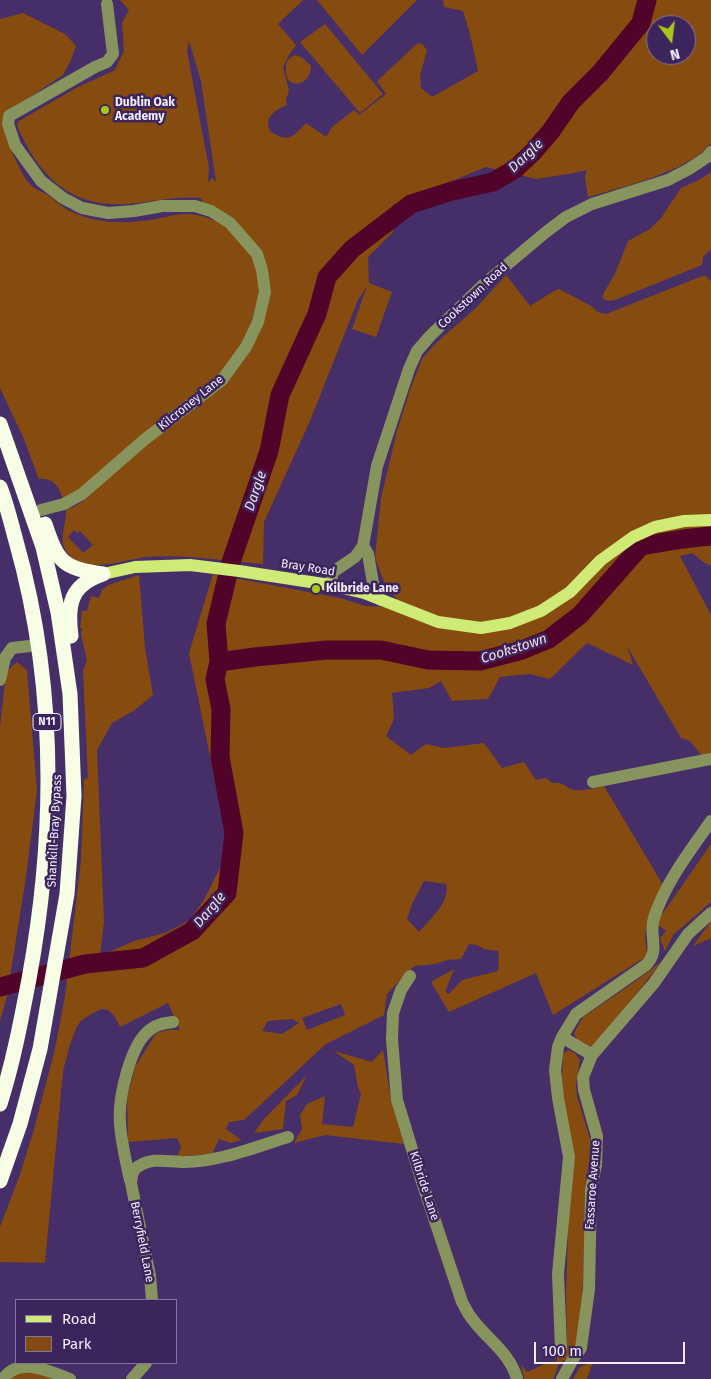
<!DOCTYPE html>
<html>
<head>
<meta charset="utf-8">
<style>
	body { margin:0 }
	#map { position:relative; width:711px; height:1379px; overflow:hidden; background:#462f69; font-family:"Fira Sans",sans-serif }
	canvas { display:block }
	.legend { position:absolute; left:15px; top:1299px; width:162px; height:65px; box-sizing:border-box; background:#3c255d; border:1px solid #85759d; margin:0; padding:6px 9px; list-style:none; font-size:15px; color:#f2edfc }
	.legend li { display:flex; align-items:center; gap:10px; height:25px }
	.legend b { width:25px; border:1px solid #85759d }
	.north { position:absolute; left:646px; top:15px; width:50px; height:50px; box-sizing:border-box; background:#3c255d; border:1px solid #85759d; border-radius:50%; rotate:165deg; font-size:14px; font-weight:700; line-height:20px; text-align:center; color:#f2edfc }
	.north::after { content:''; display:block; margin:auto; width:18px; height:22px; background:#aac719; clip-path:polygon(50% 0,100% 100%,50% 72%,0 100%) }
	.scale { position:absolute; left:534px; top:1342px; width:151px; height:22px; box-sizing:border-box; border:2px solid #f2edfc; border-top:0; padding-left:6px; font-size:15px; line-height:18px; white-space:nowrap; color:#f2edfc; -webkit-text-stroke:4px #3c255d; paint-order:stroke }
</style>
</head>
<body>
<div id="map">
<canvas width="711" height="1379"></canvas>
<ul class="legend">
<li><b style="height:6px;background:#cfea75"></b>Road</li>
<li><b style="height:14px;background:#854b0f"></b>Park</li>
</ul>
<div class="north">N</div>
<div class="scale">100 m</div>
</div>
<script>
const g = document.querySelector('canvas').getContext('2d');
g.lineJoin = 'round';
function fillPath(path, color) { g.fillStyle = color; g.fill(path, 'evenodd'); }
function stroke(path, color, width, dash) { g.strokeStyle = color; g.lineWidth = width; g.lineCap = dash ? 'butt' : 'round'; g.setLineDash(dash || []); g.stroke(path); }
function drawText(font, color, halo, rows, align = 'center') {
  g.font = font + ' "Fira Sans",sans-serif'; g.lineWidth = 5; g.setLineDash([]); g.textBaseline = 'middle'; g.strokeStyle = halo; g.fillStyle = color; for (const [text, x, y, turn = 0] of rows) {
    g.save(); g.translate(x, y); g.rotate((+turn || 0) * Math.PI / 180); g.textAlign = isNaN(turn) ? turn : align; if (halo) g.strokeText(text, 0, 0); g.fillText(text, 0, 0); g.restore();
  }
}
fillPath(new Path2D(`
	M120 0H303L278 24 296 45 289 55 283 67 289 91 286 99 287 105C275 110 262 118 271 132 289 143 293 137 306 123L326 137 332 127 354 110 359 115 386 94 377 81 418 43 423 45 427 50 420 76 421 88 432 97 478 71 470 34 463 11 444 7 443 0H711V143C690 171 622 187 588 197L585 177 587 170 574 173 536 179 486 167 393 205V232L368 257 369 283 392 292 376 337 352 329 367 286 358 300 310 421 264 522 263 564C225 561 185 554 147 557 128 559 109 567 89 564 82 564 74 560 69 555 56 541 67 526 66 510 78 506 87 499 96 489L79 492 63 500C60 487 53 477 39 479L23 437 0 388V19L23 13 65 34 76 46 70 62 63 75 9 111 2 124C6 139 19 171 29 183 34 189 40 191 48 195 53 198 57 203 63 207 87 222 115 224 143 221 175 217 186 207 217 222L203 203 201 198C176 196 153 202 128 204 73 208 41 179 19 130L17 125 19 121 76 88 115 70 124 51 122 23 129 10ZM656 25H686V55H656ZM189 41 201 81 216 182 212 178 208 183 209 168 187 51ZM74 530 77 533 80 531 93 545 83 553 68 537Z
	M317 0H417L362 55Z
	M325 24 383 94 360 113 300 42Z
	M296 55 303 58 311 66C311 88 283 91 286 67 286 60 290 57 296 55Z
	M711 172V249L703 257 702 265 615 300 608 301 603 299V294L615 274 628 241 650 229 661 218 681 188 699 180Z
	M506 275 530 306 554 291 559 289 593 307C596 312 600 313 606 314L705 275 711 281V565L706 564 692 553 680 556 711 615V756L701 755 690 741 681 738 627 646 633 665 587 643 550 679 530 674 500 677 488 699 452 701 441 681 429 688 392 693 394 719 386 736 411 755 426 744 444 748 484 743 502 768 524 762 536 780 546 778 552 783C565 781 565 789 575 790 584 791 594 788 604 786L663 885 648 921 645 934 647 956 553 1015 536 973 449 1012 431 982 454 969 445 992 449 994 462 980 498 971 499 956 498 951 484 949 477 945 469 944 461 959 447 960 435 964 414 966 387 994 384 1015 326 1044 244 1120 229 1122 226 1129 241 1140 231 1143 219 1139 212 1154 177 1157 181 1147 177 1138 128 1142 127 1098 135 1067 156 1033 168 1030H180L168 1003 120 1027C115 1016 108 1003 95 1012 91 1015 85 1017 81 1021 73 1029 66 1060 63 1072L45 1263 0 1262V1227L19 1177 33 1133 55 1049 65 996 81 860 84 779 88 778 83 671 87 660 81 635 82 629 80 628 82 611H87L91 596 99 598 102 590 108 585 139 575 145 648 153 695 135 710 112 723 97 750 104 921 100 956 134 941 165 933 190 920 204 900 222 864 226 823 217 791 189 653 213 574 340 598 365 606 404 608 385 584 375 558 381 498 397 431 410 390 422 359 436 343 476 308ZM424 881 446 884C451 902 429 920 419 932L407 919 412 904ZM341 1004 345 1015 307 1030 302 1018ZM292 1019 299 1023 282 1034 262 1031 268 1021Z
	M17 662 27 670 37 790 26 877 7 996 0 1021V727L6 672Z
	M711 844V902L673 935 665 951 660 938 666 931 656 923Z
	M711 921V938L693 946Z
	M661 962 616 1020 592 1047C584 1046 576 1041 574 1033L583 1017 633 983Z
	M383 1050 391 1100 404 1144 325 1135 294 1143 302 1129 300 1115 307 1104 325 1096 322 1124 353 1127 361 1094 358 1087 354 1065 334 1051 372 1062Z
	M568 1050 575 1053 580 1060 576 1084 577 1096 590 1139V1156L585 1187 583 1282 580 1332 575 1348 569 1356 559 1364 553 1379H524L521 1364 527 1372 547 1363 557 1361V1356L564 1352 567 1347 566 1292 568 1234 562 1077 563 1054Z
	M307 1075 297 1095 286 1101 283 1129 254 1133 264 1119Z
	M593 1362 587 1379H573L580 1367Z
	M28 1369 53 1379H11L18 1371Z`), '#854b0f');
stroke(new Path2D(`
	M219 662 255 657 327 650H381L428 660 480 661 522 650 549 639 580 615 641 546 683 539 711 536
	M0 987 85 964 143 958 192 931 227 893 234 833 220 757 221 709 215 679 219 662 216 624 230 565 269 451 280 395 317 314 327 277 352 249 411 204 452 191 493 182 515 169 533 152 551 131 571 102 601 72 641 23 647 0`), '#520329', 19);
stroke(new Path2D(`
	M41 510 64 504 82 494 144 440 222 380 246 347 258 322 265 292 262 270 257 254 230 223 211 211 195 206H162L134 211 108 213 82 208 63 198 41 181 15 145 8 124 9 116 95 67 107 62 113 54 107 4
	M363 546 368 554 373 583 381 600
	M330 585 333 572 355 557 363 546 377 466 409 369 417 351 430 336 484 284 546 232 566 217 592 204 668 180 689 169 707 157 711 152
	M0 680 5 658 12 648 39 645
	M593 782 711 759
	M410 976 401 990 393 1013 392 1039 397 1100 422 1182 462 1302C465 1307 467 1312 470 1316 485 1338 510 1352 517 1379
	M562 1037 592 1055
	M130 1180C126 1161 121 1142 120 1123 118 1099 130 1043 151 1029 157 1024 165 1023 173 1022
	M152 1300 150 1276 131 1183C132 1176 132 1170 139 1166 153 1157 168 1162 184 1162 219 1162 255 1147 288 1137
	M561 1348 558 1274 569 1157 558 1098 555 1070 558 1047 562 1037 576 1014 646 965C661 950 648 936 654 918 665 883 690 851 711 821
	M3 1379C19 1356 49 1371 70 1379
	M132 1379 146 1363
	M562 1379 573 1359 581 1348 589 1289 591 1189 596 1165 597 1136 584 1090 583 1077 592 1055 654 983 688 934 711 913`), '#87945e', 12);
stroke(new Path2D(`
	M103 574 135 567 190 565 239 571 330 585 364 593 438 622 481 628 510 623 541 611 570 592 601 560 633 537 655 527 684 521 711 520`), '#cfea75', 12);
stroke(new Path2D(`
	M0 424 43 547 58 612 70 694 74 796 67 894 40 1049 20 1124 0 1181
	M0 487C7 505 11 523 16 541 57 686 56 832 29 979 21 1021 13 1063 0 1104
	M45 524C58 563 63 568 103 574
	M71 636C67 605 70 585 103 574`), '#f7fee5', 15);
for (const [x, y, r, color] of [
	[105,110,5,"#aac719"],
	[316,589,5,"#aac719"]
]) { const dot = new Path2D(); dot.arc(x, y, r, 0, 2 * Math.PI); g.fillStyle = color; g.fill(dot); stroke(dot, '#3c255d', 2); }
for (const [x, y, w] of [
	[47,722,28]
]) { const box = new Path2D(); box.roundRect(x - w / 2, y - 8.5, w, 17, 4); g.fillStyle = '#3c255d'; g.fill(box); stroke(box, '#f2edfc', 1); }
drawText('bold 11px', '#f2edfc', null, [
	["N11",47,722]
]);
drawText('bold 12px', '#f2edfc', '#3c255d', [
	["Dublin Oak",115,103],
	["Academy",115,117],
	["Kilbride Lane",326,589]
], 'left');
drawText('12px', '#f2edfc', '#3c255d', [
	["Cookstown Road",473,296,-43],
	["Kilcroney Lane",191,403,-39],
	["Bray Road",308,568,9],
	["Shankill-Bray Bypass",55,831,-87],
	["Fassaroe Avenue",593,1185,-86],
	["Kilbride Lane",424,1186,72],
	["Berryfield Lane",142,1242,79]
]);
drawText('italic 14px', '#f3dae1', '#3c255d', [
	["Dargle",526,156,-43],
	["Dargle",256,491,-71],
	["Cookstown",514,649,-18],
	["Dargle",210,910,-50]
]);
</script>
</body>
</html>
